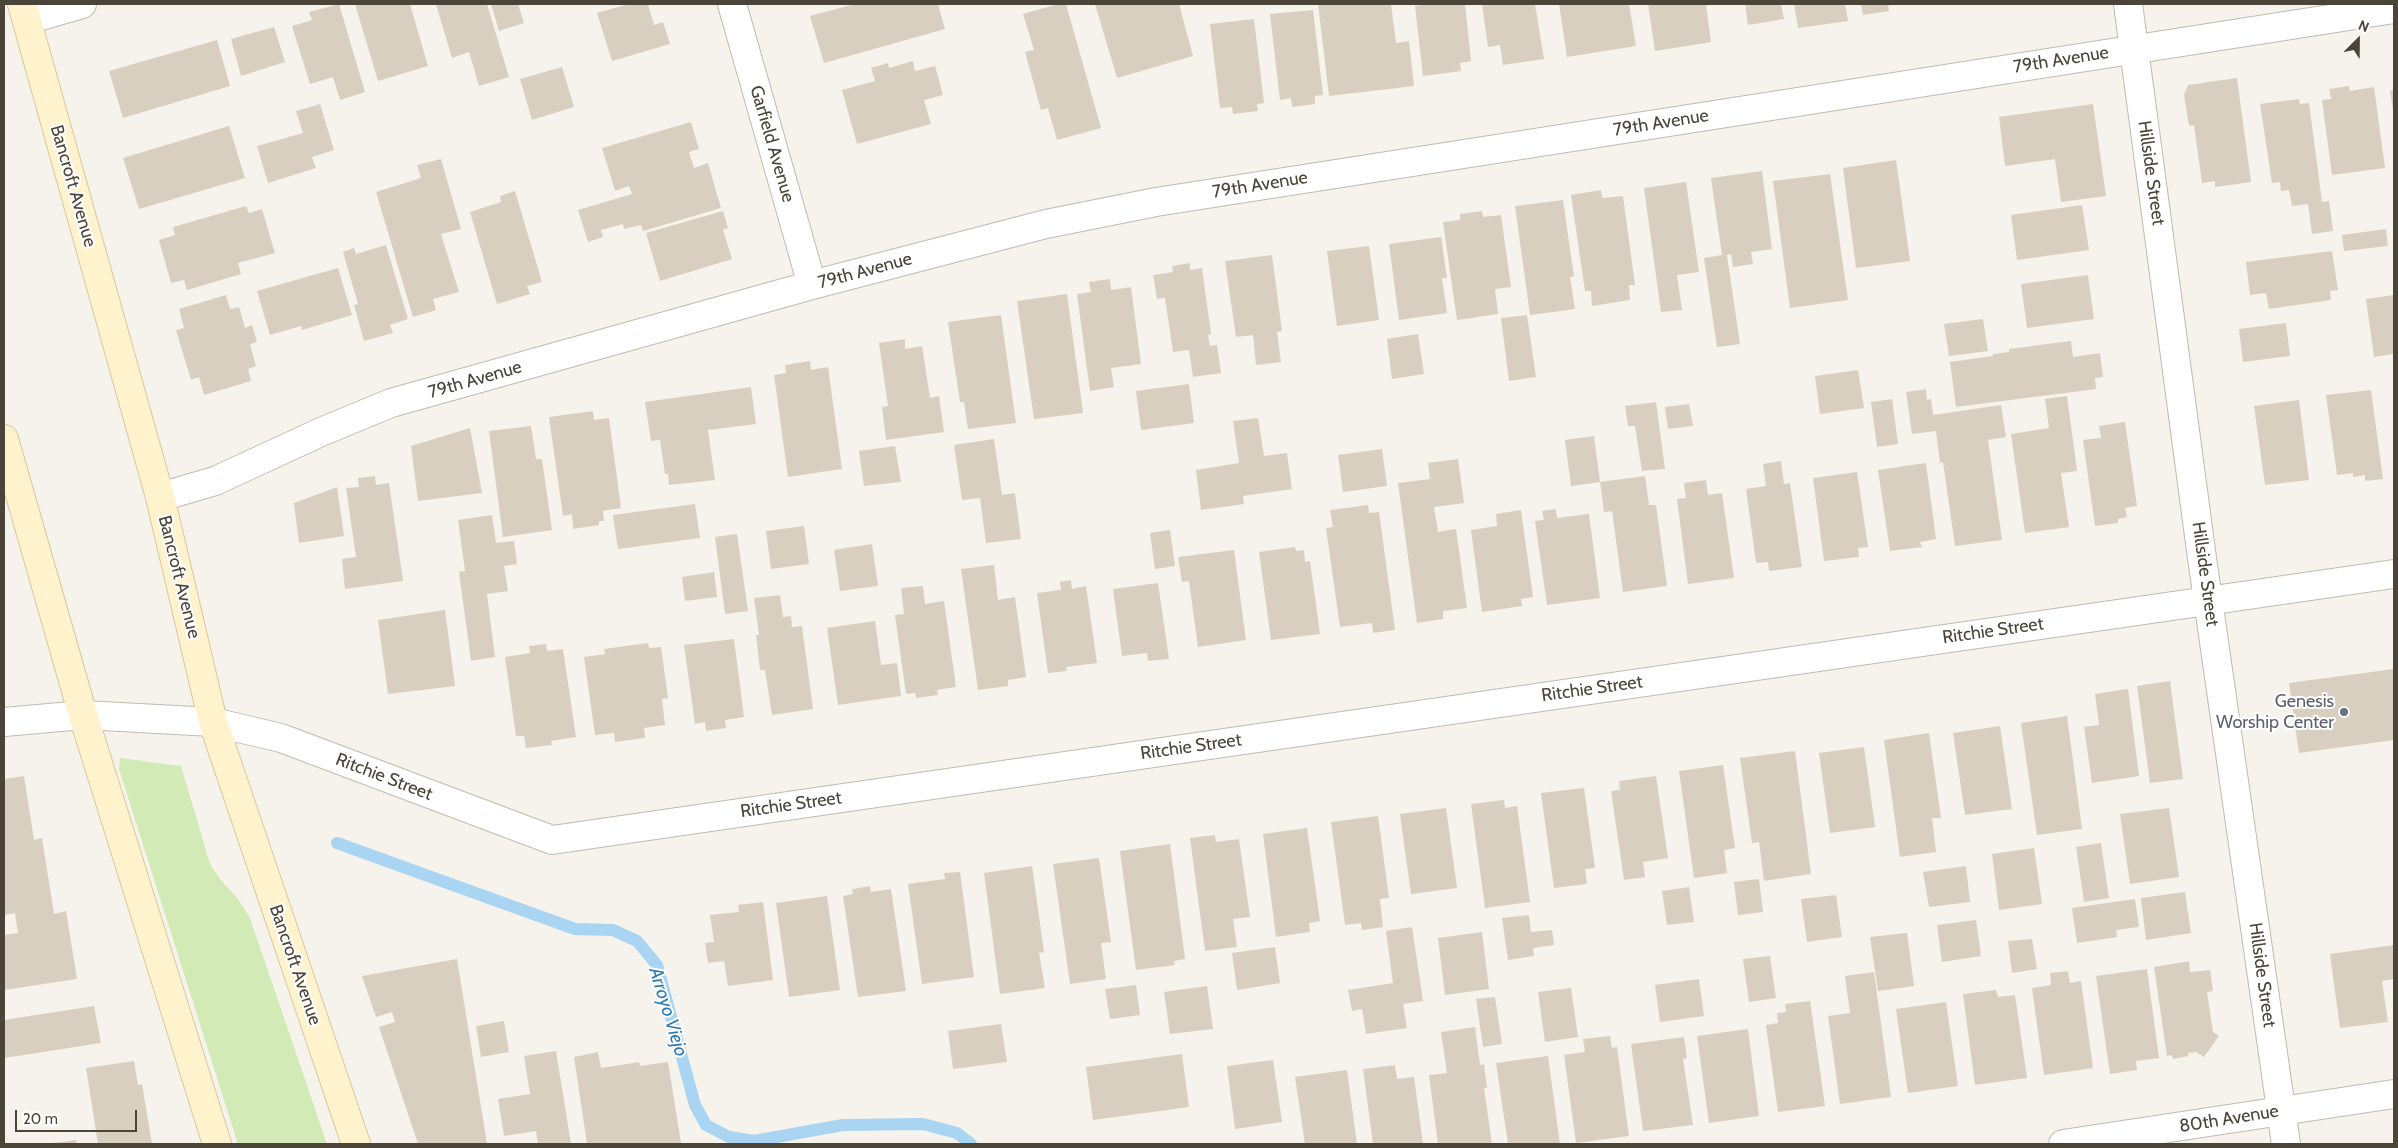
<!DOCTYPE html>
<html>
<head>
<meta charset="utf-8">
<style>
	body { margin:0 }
	#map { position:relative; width:2398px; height:1148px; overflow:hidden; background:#f6f3ec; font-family:Cabin,sans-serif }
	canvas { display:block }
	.frame { position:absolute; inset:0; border:5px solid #4b4439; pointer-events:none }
	.north { position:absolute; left:2333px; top:15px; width:50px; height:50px; -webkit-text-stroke:4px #fff; paint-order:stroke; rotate:23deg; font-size:14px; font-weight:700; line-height:20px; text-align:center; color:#4b4439 }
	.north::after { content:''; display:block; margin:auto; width:18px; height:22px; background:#4b4439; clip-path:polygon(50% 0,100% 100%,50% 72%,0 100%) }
	.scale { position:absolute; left:15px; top:1110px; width:122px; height:22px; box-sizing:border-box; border:2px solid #4b4439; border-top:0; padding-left:6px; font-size:15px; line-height:18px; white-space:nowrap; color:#4b4439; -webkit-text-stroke:4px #fff; paint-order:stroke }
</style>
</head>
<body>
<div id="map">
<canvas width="2398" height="1148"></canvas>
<div class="frame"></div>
<div class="north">N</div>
<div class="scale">20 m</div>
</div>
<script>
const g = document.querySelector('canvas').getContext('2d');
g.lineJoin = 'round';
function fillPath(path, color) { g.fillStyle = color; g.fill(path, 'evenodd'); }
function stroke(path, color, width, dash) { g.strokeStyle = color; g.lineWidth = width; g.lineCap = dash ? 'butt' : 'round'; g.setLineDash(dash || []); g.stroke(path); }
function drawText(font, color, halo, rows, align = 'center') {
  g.font = font + ' Cabin,sans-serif'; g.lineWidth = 4; g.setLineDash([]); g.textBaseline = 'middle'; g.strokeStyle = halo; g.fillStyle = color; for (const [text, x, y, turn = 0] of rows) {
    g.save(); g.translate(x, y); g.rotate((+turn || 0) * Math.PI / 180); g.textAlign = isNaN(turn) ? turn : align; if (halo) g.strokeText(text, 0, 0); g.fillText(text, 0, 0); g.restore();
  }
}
fillPath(new Path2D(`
	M120 758 181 766 210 864 220 879 238 899 250 918 327 1144H238L119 769Z`), '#d2eab5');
stroke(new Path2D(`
	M337 843 575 929 613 930 637 941 657 965 695 1105 706 1125 729 1137 754 1141 843 1125 923 1124 957 1133 971 1144`), '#a9d4f2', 12);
fillPath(new Path2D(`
	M339 4 365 92 340 100 333 77 310 84 292 26 312 20 309 12Z
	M355 4H410L428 66 378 81Z
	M436 4H487L509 77 479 86 469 52 452 58Z
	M491 4H518L524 23 499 31Z
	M629 4H648L654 25 663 22 670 44 612 61 597 13Z
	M855 4H938L945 29 824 63 810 16Z
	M1058 4H1066L1101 128 1057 140 1048 108 1041 110 1025 52 1034 50 1023 14Z
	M1095 4H1179L1193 56 1117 78Z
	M1318 4H1391L1396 43 1409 41 1414 86 1329 96Z
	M1427 4H1465L1471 61 1460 63 1461 71 1423 76 1415 6Z
	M1482 4H1535L1544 59 1503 65 1500 45 1488 47Z
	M1559 4H1629L1636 46 1567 57Z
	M1648 4H1706L1711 42 1655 51Z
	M1745 4H1781L1784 19 1748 25Z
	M1794 4H1845L1848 21 1798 28Z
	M1861 4H1888L1889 11 1863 15Z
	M1313 10 1323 95 1315 96V104L1292 107 1291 98 1280 100 1270 14Z
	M1254 19 1264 103 1257 104 1258 111 1233 114 1232 107 1220 108 1210 24Z
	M274 27 285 62 241 76 231 39Z
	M217 40 230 86 123 118 109 71Z
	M913 61 915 71 935 66 943 95 924 100 931 124 857 144 842 90 875 81 871 68 888 63 889 68Z
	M562 67 574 107 532 120 520 79Z
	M2237 78 2251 182 2215 187V181L2202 183 2194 125 2189 126 2184 95 2188 85Z
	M2349 86 2350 91 2374 87 2385 168 2332 175 2322 100 2331 99 2329 89Z
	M2394 90V111H2393L2390 91Z
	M2299 99 2300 104 2309 103 2322 202 2329 201 2333 231 2312 234 2308 204 2292 206 2289 190 2281 191 2280 182 2272 183 2260 104Z
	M320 104 334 150 312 157 316 168 268 183 257 146 303 133 296 111Z
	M2093 104 2106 196 2061 202 2055 159 2005 166 1999 117Z
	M691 122 699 149 689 152 694 168 708 163 721 208 643 231 641 225 624 229 623 224 601 230 603 237 588 242 578 210 632 194 629 186 615 191 602 148Z
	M229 126 245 178 139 209 123 158Z
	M441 159 461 229 441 234 459 292 433 299 436 310 413 317 376 192 421 178 417 165Z
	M1896 160 1910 261 1856 268 1843 168Z
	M1762 171 1772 249 1751 252 1753 264 1733 267 1731 254 1727 255 1740 344 1717 347 1704 258 1722 255 1711 178Z
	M1830 174 1848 300 1790 308 1773 181Z
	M1686 182 1699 272 1677 275 1682 310 1661 312 1644 188Z
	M1601 190 1602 198 1623 196 1635 285H1629L1630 300 1592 306 1591 291H1585L1571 195Z
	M515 191 542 282 527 286 530 294 497 304 470 212 501 202 500 196Z
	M1563 200 1574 277H1570L1575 309 1530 315 1515 206Z
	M2082 205 2089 250 2017 260 2011 215Z
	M246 206 249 213 262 209 275 253 238 263 241 274 187 290 184 280 171 283 159 240 175 235 173 227Z
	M723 211 728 228 723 230 732 259 660 281 646 233Z
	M1482 211 1483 217 1501 215 1511 287 1495 289 1498 314 1457 320 1443 222 1460 220V214Z
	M2386 229 2388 246 2344 251 2342 235Z
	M1441 237 1447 278H1442L1447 313 1399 320 1389 244Z
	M386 245 408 319 390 325 393 333 364 341 354 305 358 304 343 252 354 248 356 254Z
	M1369 246 1379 320 1337 326 1327 251Z
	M2332 251 2338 290 2330 291 2331 300 2269 309 2266 293 2250 295 2246 262Z
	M1272 255 1282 331 1277 332 1281 362 1256 365 1253 335 1236 337 1225 261Z
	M1190 263V270L1202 268 1211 334 1208 335 1210 346 1217 345 1221 373 1193 377 1189 350 1173 352 1165 298 1157 299 1153 275 1173 272 1172 266Z
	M338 268 352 315 302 330 301 326 270 335 257 291Z
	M2088 275 2094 319 2027 328 2021 284Z
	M1110 279 1111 290 1131 287 1141 364 1111 368 1114 387 1090 391 1077 294 1091 292 1089 282Z
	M1067 294 1083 413 1034 419 1017 301Z
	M226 295 230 309 239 307 245 328 252 325 257 342 250 344 256 366 248 369 251 381 204 395 199 377 191 380 176 330 184 328 179 309Z
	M2394 295V354L2374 357 2366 299Z
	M1001 315 1016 423 968 429 964 402H960L948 322Z
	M1527 315 1536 377 1509 381 1501 318Z
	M1983 319 1988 351 1949 356 1944 324Z
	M2286 323 2290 356 2243 362 2239 329Z
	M1418 334 1424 374 1392 379 1387 339Z
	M905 339V349L922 346 930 398 939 396 944 432 886 440 882 407 888 406 879 343Z
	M2071 341 2073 357 2100 353 2103 377 2095 378 2096 389 1956 407 1950 362 1993 356V354L2009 352V349Z
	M810 361 811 370 828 367 842 469 788 477 774 375 786 373 785 365Z
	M1858 370 1864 408 1820 414 1815 376Z
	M1189 384 1194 423 1141 430 1136 391Z
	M751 387 756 424 708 430 715 480 669 485 668 474H665L660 440 651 441 645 402Z
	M1926 389 1927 400 1931 399 1933 415 2001 405 2006 437 1988 440 2002 540 1955 546 1943 462 1940 463 1936 431 1912 434 1906 392Z
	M2371 390 2383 479 2365 481V475L2353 477V473L2337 475 2326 395Z
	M2067 396 2077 471 2061 473 2069 527 2025 533 2011 434 2049 428 2045 399Z
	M1892 399 1898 444 1877 447 1871 402Z
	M2299 400 2309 480 2265 485 2254 406Z
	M1656 402 1665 469 1642 471 1635 426H1628L1625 406Z
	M1689 404 1693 426 1668 429 1665 407Z
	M593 411 594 420 609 418 621 508 603 511 604 521H599V525L573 529 572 514 563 516 549 417Z
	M1258 418 1264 456 1287 453 1292 489 1243 496 1244 504 1201 510 1196 470 1239 463 1233 421Z
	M2125 422 2137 506 2125 508 2127 517 2118 519V523L2095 526 2083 440 2101 438 2099 426Z
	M531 426 536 459H542L552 530 503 537 489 431Z
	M470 428 482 493 418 501 411 446Z
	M1594 436 1600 482 1571 486 1565 440Z
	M994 439 1002 495 1015 493 1021 539 986 543 980 498 962 500 954 445Z
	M895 446 901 482 864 486 859 451Z
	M1382 449 1387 486 1343 492 1338 455Z
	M1458 459 1464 503 1434 507 1438 532 1456 529 1467 608 1443 611V619L1417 623 1398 483 1430 479 1428 463Z
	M1781 461 1784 484 1790 483 1802 567 1769 571 1768 562 1756 563 1746 489 1766 486 1763 464Z
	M1926 463 1936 539 1920 542 1922 547 1890 551 1878 470Z
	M1857 472 1868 547 1858 548 1859 557 1824 561 1813 478Z
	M375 476 376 485 389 483 403 581 345 589 342 559 356 557 346 488 359 487 358 478Z
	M1645 476 1649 505H1656L1667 586 1623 592 1612 511 1604 512 1600 482Z
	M1706 480 1708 495 1722 493 1734 578 1688 584 1677 499 1686 498 1684 483Z
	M337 487 344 536 299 543 294 503Z
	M695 504 700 538 618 549 613 515Z
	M1368 505 1369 513 1379 512 1395 630 1373 633 1372 623 1340 627 1326 528 1333 527 1330 510Z
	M1556 509 1557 518 1589 514 1600 598 1547 605 1535 521 1544 520 1542 511Z
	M1521 510 1533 597 1521 599 1522 606 1482 612 1471 530 1497 526 1496 514Z
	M492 515 496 543 514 541 517 564 504 566 508 591 487 594 495 657 471 661 459 572 465 571 458 520Z
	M804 526 809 564 771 569 766 531Z
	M1170 530 1175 566 1155 569 1150 533Z
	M737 534 748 611 725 614 715 537Z
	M872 544 878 586 840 591 834 550Z
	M1295 547 1296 551 1304 550 1305 562 1310 561 1320 634 1271 640 1259 552Z
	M1234 550 1246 640 1198 647 1189 581 1182 582 1178 557Z
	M994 565 998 600 1015 597 1026 677 1008 680V686L978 690 961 569Z
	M714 572 717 597 685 601 682 577Z
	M1071 580 1072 589 1086 586 1097 663 1066 667 1067 671 1048 673 1037 593 1061 590 1060 582Z
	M1158 583 1169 659 1148 661 1147 653 1122 656 1113 589Z
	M923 586 925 604 944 601 956 687 937 690 938 695 916 698 915 693 906 694 895 615 904 614 901 588Z
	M780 595 783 617 791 616 792 627 802 626 813 709 772 715 765 670H760L756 635H759L754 598Z
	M445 610 455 686 388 694 378 620Z
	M875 621 881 665 897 663 901 696 838 705 827 628Z
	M734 639 744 717 725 720 726 728 706 731 705 722 695 724 684 645Z
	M648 643 649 648 661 647 668 698 662 699 665 725 644 728 645 738 615 742 614 733 595 735 584 657 605 654 604 649Z
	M546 644 547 651 563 649 576 737 551 741 552 745 526 748 524 736H516L505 657 530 653 529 646Z
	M2394 669V740L2299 753 2289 683Z
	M2170 681 2183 779 2150 783 2137 686Z
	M2128 689 2139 776 2092 783 2084 727 2099 725 2095 694Z
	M2067 716 2082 829 2037 835 2021 723Z
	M2000 726 2012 809 1965 815 1953 733Z
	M1929 733 1941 818H1932L1936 852 1900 857 1884 740Z
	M1864 747 1875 827 1830 833 1819 753Z
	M1795 751 1811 874 1764 881 1759 842 1752 843 1740 758Z
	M1723 765 1735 848 1724 850 1727 873 1694 878 1679 771Z
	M24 776 34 840 42 838 54 914 66 911 77 979 4 990V935L18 933 15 913 4 915V779Z
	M1656 776 1668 858 1643 862 1645 877 1624 880 1611 791 1620 790 1619 781Z
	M1584 788 1595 868 1585 869 1587 884 1554 888 1541 793Z
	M1504 800 1505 808 1517 806 1530 902 1485 908 1471 804Z
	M1446 808 1457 888 1411 894 1400 814Z
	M2169 808 2179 877 2130 884 2120 814Z
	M1378 816 1389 898 1380 899 1383 927 1362 930 1361 923 1345 925 1331 822Z
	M1307 828 1320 921 1309 923 1310 932 1276 937 1263 834Z
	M1215 835 1216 842 1239 839 1250 917 1233 919 1237 947 1205 951 1190 838Z
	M2101 843 2109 898 2084 902 2076 847Z
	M1170 844 1185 959 1174 961 1175 965 1136 970 1120 851Z
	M2034 848 2042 904 1999 910 1992 854Z
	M1099 858 1111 942 1101 943 1106 979 1070 984 1053 864Z
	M1032 866 1044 952 1039 953 1045 988 1000 994 984 873Z
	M1966 866 1970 902 1929 907 1923 872Z
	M960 872 974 977 922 984 908 884 945 879 944 873Z
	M1759 879 1763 912 1738 915 1734 882Z
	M870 886 871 892 891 889 906 991 858 997 843 896 853 894 852 889Z
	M1689 887 1694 922 1667 925 1662 891Z
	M2185 892 2191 933 2146 940 2141 898Z
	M1836 895 1842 937 1807 942 1801 899Z
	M827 896 840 990 789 997 776 903Z
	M2135 899 2139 927 2116 930 2117 937 2077 943 2072 908Z
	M763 902 773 980 728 986 724 961 708 963 705 943 714 942 710 915 739 912 738 905Z
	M1529 915 1531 932 1552 930 1554 945 1533 948 1534 956 1508 960 1502 918Z
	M1976 920 1981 956 1942 962 1937 925Z
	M1412 927 1423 1001 1403 1004 1407 1028 1366 1034 1362 1009 1352 1011 1348 990 1393 983 1386 931Z
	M1482 932 1489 989 1445 995 1438 938Z
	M1907 933 1914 986 1878 991 1870 937Z
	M2032 939 2037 969 2012 973 2008 941Z
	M2394 945V979L2382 981 2388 1022 2340 1028 2330 954Z
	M1275 947 1280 983 1237 990 1232 953Z
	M1770 956 1776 998 1749 1002 1743 959Z
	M457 959 487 1144H418L379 1027 395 1022 392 1012 376 1017 362 976Z
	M2189 961 2190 972 2210 970 2213 991 2207 992 2213 1032 2219 1036 2204 1057 2196 1052 2188 1053V1056L2173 1059 2172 1055 2167 1056 2154 967Z
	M2147 969 2159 1058 2136 1061 2137 1070 2110 1074 2096 976Z
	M2068 971 2070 983 2081 981 2093 1068 2044 1075 2032 988 2051 985 2050 973Z
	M1874 972 1891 1097 1840 1104 1828 1016 1850 1013 1845 976Z
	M1699 979 1704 1016 1660 1022 1655 985Z
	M1136 985 1140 1015 1110 1019 1105 989Z
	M1207 986 1213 1029 1170 1034 1164 992Z
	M1571 988 1578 1037 1545 1042 1538 992Z
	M1996 990 1998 997 2015 995 2027 1078 1975 1085 1963 994Z
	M1495 997 1502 1044 1483 1047 1476 999Z
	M1810 1001 1825 1106 1778 1112 1766 1025 1778 1023 1777 1013 1786 1012 1785 1004Z
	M1946 1002 1958 1086 1908 1093 1896 1009Z
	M94 1006 101 1043 4 1058V1020Z
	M504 1021 509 1052 481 1057 476 1026Z
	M1001 1024 1007 1062 953 1069 948 1031Z
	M1475 1027 1480 1065 1484 1064 1487 1088H1484L1492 1144H1438L1429 1075 1447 1073 1441 1032Z
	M1748 1029 1759 1116 1709 1123 1697 1036Z
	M1610 1036 1612 1048 1617 1047 1629 1136 1576 1143 1564 1055 1585 1052 1583 1039Z
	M1684 1037 1687 1058 1683 1059 1693 1125 1643 1131 1631 1044Z
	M556 1051 571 1144H538L536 1131 504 1136 498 1099 530 1094 524 1056Z
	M598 1052 601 1068 639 1062 640 1066 668 1062 681 1143 587 1144 574 1057Z
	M1182 1054 1189 1107 1093 1120 1086 1067Z
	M1548 1056 1560 1144H1508L1496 1063Z
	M1273 1060 1282 1122 1235 1129 1227 1066Z
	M134 1061 138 1085 142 1084 152 1144H98L86 1068Z
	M1395 1065 1397 1079 1414 1077 1423 1144H1373L1363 1069Z
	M1347 1070 1357 1144H1305L1295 1077Z
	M76 1140 77 1144H53V1143Z`), '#d8cfc1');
const street = new Path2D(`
	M732 4 812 285
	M2128 4 2202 558 2286 1144
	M27 20 82 4
	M160 497 215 481 321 432 391 403 812 285 1046 224 1156 202 2394 9
	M4 722 83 715 213 722 281 738 552 840 2394 574
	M2063 1144 2394 1094`);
const secondary = new Path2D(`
	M22 4 160 497 213 722 356 1144
	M4 439 83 715 217 1144`);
stroke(street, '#c2bbae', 30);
stroke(secondary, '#d6c79b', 30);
stroke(street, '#fff', 28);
stroke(secondary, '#fff3cd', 28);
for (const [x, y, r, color] of [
	[2344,712,5,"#6b7280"]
]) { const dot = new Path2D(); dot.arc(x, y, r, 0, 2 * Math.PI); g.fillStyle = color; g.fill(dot); stroke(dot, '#fff', 2); }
drawText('18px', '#4b4439', '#fff', [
	["79th Avenue",2061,60,-9],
	["79th Avenue",1661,123,-9],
	["Garfield Avenue",772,144,74],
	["Hillside Street",2151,173,82],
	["79th Avenue",1260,185,-9],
	["Bancroft Avenue",73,186,74],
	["79th Avenue",865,271,-15],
	["79th Avenue",475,380,-16],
	["Hillside Street",2205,574,82],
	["Bancroft Avenue",179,577,76],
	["Ritchie Street",1993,631,-8],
	["Ritchie Street",1592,689,-8],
	["Ritchie Street",1191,747,-8],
	["Ritchie Street",384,777,21],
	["Ritchie Street",791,805,-8],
	["Bancroft Avenue",295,965,71],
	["Hillside Street",2262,975,82],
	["80th Avenue",2229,1119,-9]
]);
drawText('18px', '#5b616d', '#fff', [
	["Genesis",2334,702],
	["Worship Center",2334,723]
], 'right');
drawText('italic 19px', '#2e7ab2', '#fff', [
	["Arroyo Viejo",668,1012,73]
]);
</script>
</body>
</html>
